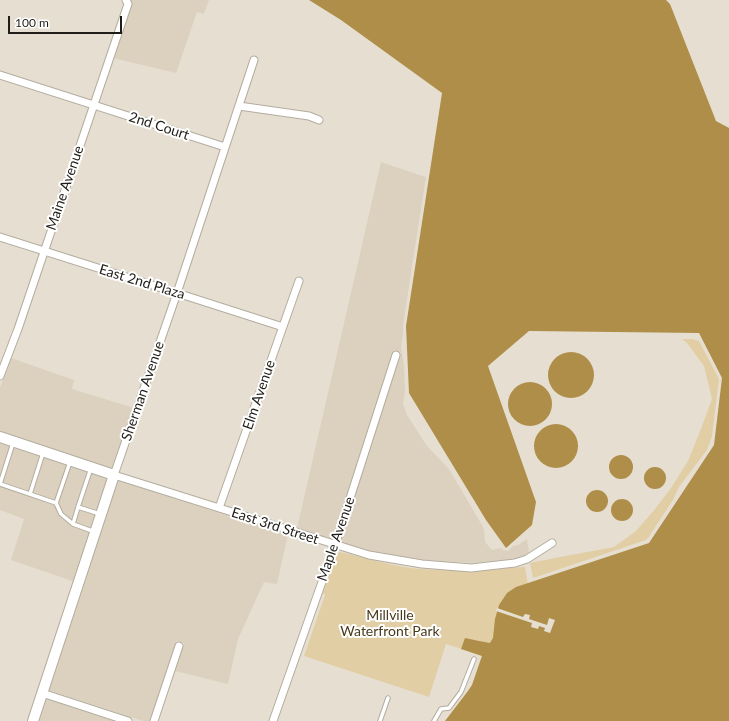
<!DOCTYPE html>
<html>
<head>
<meta charset="utf-8">
<style>
	body { margin:0 }
	#map { position:relative; width:729px; height:721px; overflow:hidden; background:#e6dfd1; font-family:Lato,sans-serif }
	canvas { display:block }
	.scale { position:absolute; left:8px; top:16px; width:114px; height:18px; box-sizing:border-box; border:2px solid #201d18; border-top:0; padding-left:5px; font-size:12px; line-height:14px; white-space:nowrap; color:#201d18; -webkit-text-stroke:3px #fff; paint-order:stroke }
</style>
</head>
<body>
<div id="map">
<canvas width="729" height="721"></canvas>
<div class="scale">100 m</div>
</div>
<script>
const g = document.querySelector('canvas').getContext('2d');
g.lineJoin = 'round';
function fillPath(path, color) { g.fillStyle = color; g.fill(path, 'evenodd'); }
function stroke(path, color, width, dash) { g.strokeStyle = color; g.lineWidth = width; g.lineCap = dash ? 'butt' : 'round'; g.setLineDash(dash || []); g.stroke(path); }
function drawText(font, color, halo, rows, align = 'center') {
  g.font = font + ' Lato,sans-serif'; g.lineWidth = 4; g.setLineDash([]); g.textBaseline = 'middle'; g.strokeStyle = halo; g.fillStyle = color; for (const [text, x, y, turn = 0] of rows) {
    g.save(); g.translate(x, y); g.rotate((+turn || 0) * Math.PI / 180); g.textAlign = isNaN(turn) ? turn : align; if (halo) g.strokeText(text, 0, 0); g.fillText(text, 0, 0); g.restore();
  }
}
fillPath(new Path2D(`
	M130 0H209L204 14 197 12 176 73 113 58 131 6Z
	M381 162 426 177 403 325V334L401 347 404 365 405 392 403 404 407 415 427 446 449 469 479 520 484 529 485 542 492 550 501 548 503 550 508 551 513 546 518 545 527 539 529 553 526 555 515 559 472 563 423 560 375 553 340 542 401 352 394 350 333 540 297 528Z
	M11 358 74 380 72 389 134 408 112 469 0 431V387Z
	M0 441 110 477 75 582 11 560 24 519 0 510Z
	M117 480 288 535 277 584 264 582 238 639 228 684 175 671 184 643 177 641 150 721H143L48 690Z
	M45 698 114 721H38Z`), '#dbd1be');
fillPath(new Path2D(`
	M682 339H692L699 341 719 379 712 436 707 450 679 487 673 500 648 538 646 540 533 578 530 563 560 557 614 547 636 531 655 509 671 488 688 461 699 434 712 399 704 366 687 343Z
	M340 552C367 558 393 567 421 569 455 572 490 569 525 567L528 585 545 619 445 721 468 691 472 685 482 655 446 644 429 697 304 656 325 595 323 593 335 558 338 553Z`), '#e2cea4');
fillPath(new Path2D(`
	M309 0H666L670 4 716 121 729 128V721H445L468 691 472 685 482 656 461 649 465 638 479 641 490 643 493 638 495 619 499 605 507 593 516 587 649 543 714 445 722 378 699 333 529 331 488 366 536 502 532 525 506 548 486 520 409 393 406 326 442 93 341 20Z
	M548 375a23 23 0 1 1 46 0a23 23 0 1 1-46 0Z
	M508 404a22 22 0 1 1 44 0a22 22 0 1 1-44 0Z
	M534 446a22 22 0 1 1 44 0a22 22 0 1 1-44 0Z
	M609 467a12 12 0 1 1 24 0a12 12 0 1 1-24 0Z
	M644 478a11 11 0 1 1 22 0a11 11 0 1 1-22 0Z
	M586 501a11 11 0 1 1 22 0a11 11 0 1 1-22 0Z
	M611 510a11 11 0 1 1 22 0a11 11 0 1 1-22 0Z`), '#ae8e48');
fillPath(new Path2D(`
	M497 608 523 617 525 614 530 615 529 619 547 625 549 618 555 620 550 633 544 631 545 628 539 626 538 629 531 627 532 623 496 611Z`), '#e6dfd1');
const lane = new Path2D(`
	M13 443 0 484 56 503 61 514 73 524 95 532
	M91 468 78 507 100 514
	M30 494 43 453
	M56 503 70 462
	M73 524 78 507
	M380 721 388 698
	M434 721 441 709 449 708 461 692 474 659`);
const street = new Path2D(`
	M254 60 177 293 114 475 369 555 422 564 471 568 515 563 527 559 552 543
	M0 75 225 147
	M239 106 309 116 319 120
	M0 237 177 293 283 327
	M0 376 18 329 128 4 126 0
	M219 508 299 281
	M42 693 128 721
	M154 721 179 646
	M273 721 335 545 396 355`);
const secondary = new Path2D(`
	M0 437 114 475 33 721`);
stroke(lane, '#b3ad9f', 5.5);
stroke(street, '#b3ad9f', 9);
stroke(secondary, '#b3ad9f', 12);
stroke(lane, '#fff', 3.5);
stroke(street, '#fff', 7);
stroke(secondary, '#fff', 10);
drawText('14px', '#201d18', '#fff', [
	["2nd Court",159,126,18],
	["Maine Avenue",65,188,-71],
	["East 2nd Plaza",142,282,17],
	["Sherman Avenue",143,391,-71],
	["Elm Avenue",259,395,-71],
	["East 3rd Street",275,526,18],
	["Maple Avenue",336,539,-71]
]);
drawText('14px', '#483a1b', '#fff', [
	["Millville",390,615],
	["Waterfront Park",390,631]
]);
</script>
</body>
</html>
